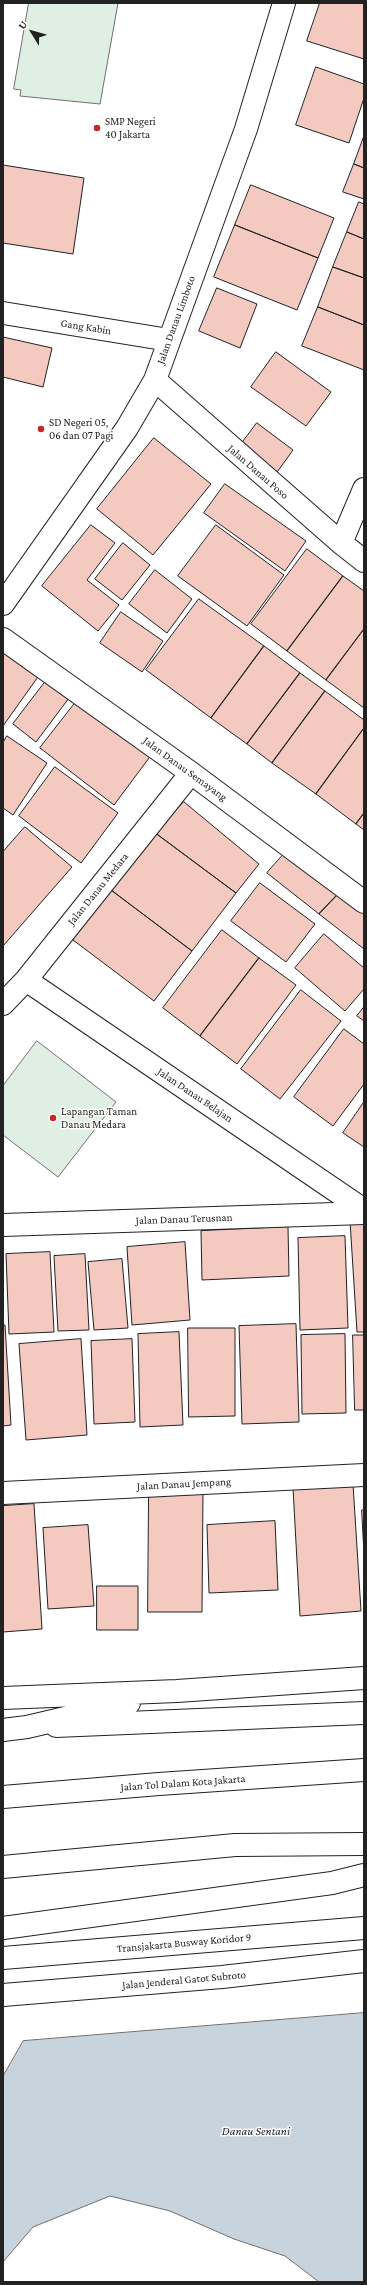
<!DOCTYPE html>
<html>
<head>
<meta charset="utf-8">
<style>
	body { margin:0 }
	#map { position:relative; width:367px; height:2285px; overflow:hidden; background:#fff; font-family:"Crimson Pro",serif }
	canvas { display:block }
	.frame { position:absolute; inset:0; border:4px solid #222; pointer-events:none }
	.north { position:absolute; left:12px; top:12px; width:40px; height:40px; -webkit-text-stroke:3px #fff; paint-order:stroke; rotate:307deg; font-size:11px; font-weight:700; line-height:16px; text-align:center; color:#222 }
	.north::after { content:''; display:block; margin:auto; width:14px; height:18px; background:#222; clip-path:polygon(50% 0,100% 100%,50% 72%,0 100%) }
</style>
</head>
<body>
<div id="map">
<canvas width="367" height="2285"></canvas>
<div class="frame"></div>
<div class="north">U</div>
</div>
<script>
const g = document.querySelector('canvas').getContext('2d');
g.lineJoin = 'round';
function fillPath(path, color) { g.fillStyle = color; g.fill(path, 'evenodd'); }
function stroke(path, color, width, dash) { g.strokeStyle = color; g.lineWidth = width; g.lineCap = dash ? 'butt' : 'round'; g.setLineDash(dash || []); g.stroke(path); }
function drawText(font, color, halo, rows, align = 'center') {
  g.font = font + ' "Crimson Pro",serif'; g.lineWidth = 3; g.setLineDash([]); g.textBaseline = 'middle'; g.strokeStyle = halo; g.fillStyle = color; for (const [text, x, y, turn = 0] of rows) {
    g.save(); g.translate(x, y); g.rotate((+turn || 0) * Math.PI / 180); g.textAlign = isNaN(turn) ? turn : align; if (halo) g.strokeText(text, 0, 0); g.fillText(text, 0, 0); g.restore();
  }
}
const green = new Path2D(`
	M29 3H118L100 104 20 96 21 90 14 89Z
	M37 1041 116 1102 58 1177 3 1135V1086Z`);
fillPath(green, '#e0efe3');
stroke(green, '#6f6f6f', 1);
const water = new Path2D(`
	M364 2013V2282H319L285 2256 234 2239 170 2211 110 2196 33 2227 3 2262V2076L23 2041Z`);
fillPath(water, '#c7d3dd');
stroke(water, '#6f6f6f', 1);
const building = new Path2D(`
	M320 3H364V59L307 41Z
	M316 67 364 84V98L349 143 296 125Z
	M364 136V168L354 164Z
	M354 164 364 168V199L343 192Z
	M3 165 84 178 73 254 3 243Z
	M251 185 334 218 318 258 235 225Z
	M359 202 364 204V239L347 232Z
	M235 225 318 258 297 310 214 277Z
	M347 232 364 239V278L333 267Z
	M333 267 364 278V325L318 307Z
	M217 288 257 304 240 348 199 331Z
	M318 307 364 325V370L302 346Z
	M3 337 52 348 43 387 3 377Z
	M276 352 331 392 306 426 251 387Z
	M257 423 293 450 275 475 239 447Z
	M154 438 211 484 153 555 97 509Z
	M225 484 306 541 285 571 204 513Z
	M91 525 115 543 87 580 119 605 98 631 42 586Z
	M216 525 284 575 247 626 178 576Z
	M123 543 150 565 122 600 95 579Z
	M307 549 343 576 287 651 251 624Z
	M155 570 192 599 167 633 129 604Z
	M343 576 364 591V629L326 680 287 651Z
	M199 599 264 646 211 718 146 670Z
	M121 612 163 641 142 672 100 643Z
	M364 629V708L326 680Z
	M264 646 300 673 247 744 211 718Z
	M3 648 40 674 3 726Z
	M300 673 325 691 272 763 247 744Z
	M49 677 72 694 36 742 13 724Z
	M325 691 364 720V728L316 794 272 763Z
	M79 698 152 754 114 805 40 748Z
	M364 728V813L356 824 316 794Z
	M7 736 47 763 13 815 3 808V743Z
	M55 767 118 813 81 863 19 816Z
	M184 802 259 864 236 893 154 832Z
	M364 813V830L356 824Z
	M25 827 72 867 3 946V852Z
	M154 832 236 893 192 951 111 890Z
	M284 854 341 891 319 914 267 873Z
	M260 883 315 924 286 962 231 921Z
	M111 890 192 951 154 1001 73 940Z
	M341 891 364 909V949L319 914Z
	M222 930 259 958 200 1036 163 1008Z
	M324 934 364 968V989L345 1011 295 968Z
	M259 958 296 985 237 1064 200 1036Z
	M301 990 341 1021 280 1099 241 1069Z
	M364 1007V1021L357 1016Z
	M344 1029 364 1044V1084L333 1126 294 1097Z
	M364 1102V1147L343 1133Z
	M364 1220V1332H357L350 1221Z
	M288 1227 289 1276 202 1280 201 1231Z
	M345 1236 348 1328 300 1330 298 1238Z
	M185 1242 190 1320 132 1325 127 1247Z
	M50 1252 54 1332 9 1334 6 1254Z
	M85 1254 89 1330 58 1331 54 1256Z
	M122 1259 128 1328 94 1330 88 1262Z
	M296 1324 299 1422 242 1424 239 1326Z
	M3 1325H5L11 1425 3 1426Z
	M188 1328H235V1416L189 1417Z
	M179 1332 183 1425 140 1427 138 1334Z
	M345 1334 346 1413 302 1414 301 1335Z
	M353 1335H364V1410H355Z
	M81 1339 87 1435 26 1440 19 1344Z
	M132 1339 135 1422 94 1424 91 1341Z
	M353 1484 361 1611 300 1616 293 1488Z
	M149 1491H203L202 1612H148Z
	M34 1504 42 1629 3 1632V1506Z
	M362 1510H364V1553Z
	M275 1521 278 1590 209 1593 207 1525Z
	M88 1525 94 1606 48 1609 43 1528Z
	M97 1586H138V1630H97Z`);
fillPath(building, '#f3c9c0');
stroke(building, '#222', 1);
const minor = new Path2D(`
	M3 313 169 340
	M155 380 341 543 364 561
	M341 543 364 489
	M3 604 127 428 155 380 246 129 284 3
	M3 639 191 773 364 902
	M26 980 364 1210
	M3 1004 26 980 191 773
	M3 1225 364 1213
	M3 1493 364 1475
	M56 1726 364 1713
	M3 1958 364 1928`);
const highway = new Path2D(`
	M3 1698 177 1691 364 1678
	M3 1730 27 1727 129 1703
	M3 1797 159 1784 364 1770
	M3 1867 235 1845 364 1844
	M3 1928 332 1883 364 1875
	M3 1995 222 1977 364 1961`);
stroke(minor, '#222', 24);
stroke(highway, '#222', 24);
stroke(minor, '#fff', 22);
stroke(highway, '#fff', 22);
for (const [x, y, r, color] of [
	[97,128,4,"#c62828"],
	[41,429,4,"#c62828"],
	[53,1118,4,"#c62828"]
]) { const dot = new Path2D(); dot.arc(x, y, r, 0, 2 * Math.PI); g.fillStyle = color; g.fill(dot); stroke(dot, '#fff', 1.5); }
drawText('11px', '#222', '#fff', [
	["SMP Negeri",105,122],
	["40 Jakarta",105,135],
	["SD Negeri 05,",49,423],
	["06 dan 07 Pagi",49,436],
	["Lapangan Taman",61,1112],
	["Danau Medara",61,1125]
], 'left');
drawText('11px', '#222', '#fff', [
	["Jalan Danau Limboto",176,320,-70],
	["Gang Kabin",86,327,9],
	["Jalan Danau Poso",258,472,41],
	["Jalan Danau Semayang",185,769,36],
	["Jalan Danau Medara",98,889,-51],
	["Jalan Danau Belajan",195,1095,34],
	["Jalan Danau Terusnan",184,1219,-2],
	["Jalan Danau Jempang",184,1484,-3],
	["Jalan Tol Dalam Kota Jakarta",183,1783,-4],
	["Transjakarta Busway Koridor 9",184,1943,-5],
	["Jalan Jenderal Gatot Subroto",184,1980,-5]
]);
drawText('italic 12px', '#222', '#fff', [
	["Danau Sentani",256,2131]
]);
</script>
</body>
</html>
